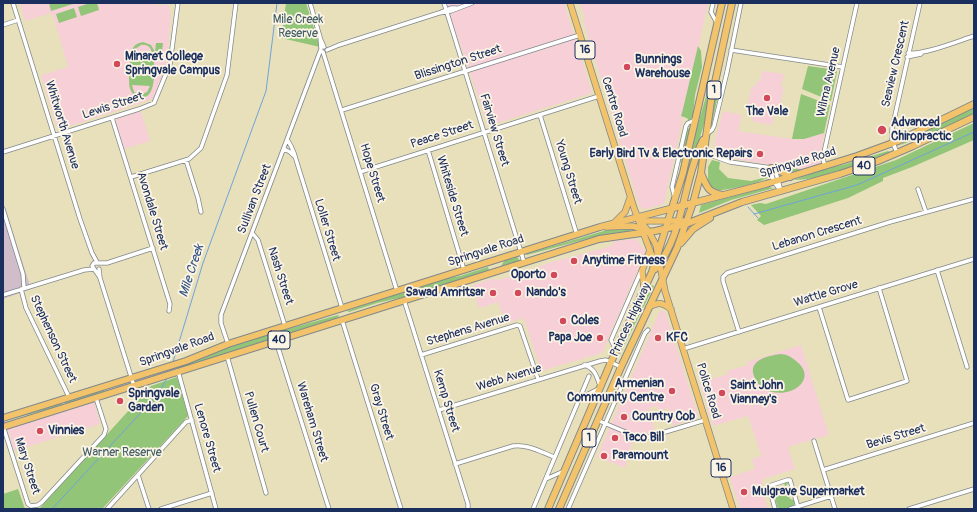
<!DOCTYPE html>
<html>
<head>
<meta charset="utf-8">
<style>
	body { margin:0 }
	#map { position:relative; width:977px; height:512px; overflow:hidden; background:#e7e0bb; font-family:Pangolin,sans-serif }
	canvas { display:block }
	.frame { position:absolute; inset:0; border:4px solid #1b2f5e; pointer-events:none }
</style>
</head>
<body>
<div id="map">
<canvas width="977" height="512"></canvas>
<div class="frame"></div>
</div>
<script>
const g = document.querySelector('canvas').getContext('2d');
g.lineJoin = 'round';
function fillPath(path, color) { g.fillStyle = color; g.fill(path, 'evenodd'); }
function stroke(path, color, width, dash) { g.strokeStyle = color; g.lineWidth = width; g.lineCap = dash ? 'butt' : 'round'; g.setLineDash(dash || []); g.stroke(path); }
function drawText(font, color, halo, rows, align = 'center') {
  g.font = font + ' Pangolin,sans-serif'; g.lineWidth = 3.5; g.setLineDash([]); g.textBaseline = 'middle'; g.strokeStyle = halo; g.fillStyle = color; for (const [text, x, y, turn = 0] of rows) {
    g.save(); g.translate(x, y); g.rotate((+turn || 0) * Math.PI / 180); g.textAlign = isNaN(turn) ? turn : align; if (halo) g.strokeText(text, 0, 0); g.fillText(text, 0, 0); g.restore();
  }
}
fillPath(new Path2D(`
	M20 3H157L158 6 168 4 171 15 167 62 153 99 61 129 57 127 41 75 68 67 55 22 51 13 25 21Z
	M446 3H564L592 93 488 126Z
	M580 3H708L664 204 646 209 642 208 639 205 583 20 585 19Z
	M762 71 784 74 781 86 784 87 779 112 775 111 772 125 754 122 747 109 751 88 756 85 757 81H760Z
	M141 111 150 141 124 149 116 123 117 120 119 118Z
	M723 111 742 115 738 131 799 140 804 139 824 133 820 163 802 170 729 158 715 152 714 148 716 136Z
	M636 239 646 251 602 353 541 371 524 318 506 323 498 302 480 308 478 306 473 285 492 279 497 280 510 277 532 270 548 263 605 248 614 244 612 241Z
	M660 311H665L698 416 696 418 673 426 668 408 659 411 657 406 649 408 655 431 643 435 635 432 625 468 597 457Z
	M801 345 829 435 788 447 795 469 763 479 762 490 768 509H740L730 477 755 469 752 459 769 453 761 455 748 416 713 426 700 383 728 374 727 371 748 365 747 362Z
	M94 402 100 424 14 451 8 431V429Z`), '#f6cfd7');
fillPath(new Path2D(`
	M3 201 31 289 3 299Z`), '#d1bdc9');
fillPath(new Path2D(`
	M49 3H76L51 11Z
	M90 3H97L99 10 81 16 78 7Z
	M286 3H306L320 47 281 38Z
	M74 8 77 17 59 23 56 14Z
	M143 42 151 45 155 52 156 43H163L161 60H154C154 71 157 102 138 97 134 96 131 92 130 88 128 83 130 53 133 48 135 44 139 43 143 42ZM141 45C148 44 152 48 152 55L134 54 135 49ZM132 85 150 86 147 92 140 95 134 92Z
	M698 46 701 51 702 67 695 95 693 116 689 121 687 118 681 116 682 113Z
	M808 66 836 70 837 72 831 101 802 89Z
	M721 81 711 128C712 117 714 89 721 81Z
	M709 86H711L704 124 688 176H686L698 124Z
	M801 94 830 105 824 133 804 139H792Z
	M974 107V113L939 130 898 146 924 131Z
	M974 123V140L912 167 883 178V181L848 198 764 225 757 220 761 216 751 205 760 203 766 204 896 160Z
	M687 128 690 129 681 163H680Z
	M888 151 890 152 884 155C858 165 822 180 794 180L822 170 846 164Z
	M712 160 720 162 719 169 728 178 751 181 763 178 765 173 763 172 764 170 768 171 770 176C765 182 723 192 714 190 710 189 708 184 706 181L708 180V167Z
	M783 166 803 170 787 173 783 169Z
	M768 187 774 188 731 200 699 213 701 205Z
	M631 228 632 230 629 231 601 235 527 255 526 254 607 230Z
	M516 256 519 259 518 261 501 266 504 261Z
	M488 267 489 270 408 296 377 303 349 312 347 311 443 279 460 276Z
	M652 285 654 286 620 354H618Z
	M338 315 339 316 337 318 283 335 281 331Z
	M280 331 282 335 177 369 178 366 203 358 221 349Z
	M780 354C787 354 791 357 796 361 821 380 786 403 763 388 758 385 756 381 754 376 748 360 768 356 780 354Z
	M177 377 188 416 102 509H39L151 386Z
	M128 384 67 404 63 402 103 390 105 391Z
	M61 403 64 405 4 421Z
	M786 482 790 485 787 484 786 486 790 499 794 500 795 503C793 508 784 509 778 509L772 487 774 486 776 489 785 486 784 483Z
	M18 489 25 509H3V494Z`), '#92c577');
stroke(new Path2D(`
	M748 207 758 218
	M754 214 857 185 974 132
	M173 362 203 263 266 91 277 3
	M52 509 158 394 167 378`), '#6ea3db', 1);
const minor = new Path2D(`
	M13 3 80 219 92 253 97 262
	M310 3 320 37 321 48
	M444 3 524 262
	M713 3 711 12 717 23
	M439 13 451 11 472 3
	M3 25 18 20
	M320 38 324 47
	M327 50 339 45 439 13 451 8H456
	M731 50 843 67
	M323 52 397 291
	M908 53C924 55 958 41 974 36
	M907 57 921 54
	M342 110 580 35
	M540 115 577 235
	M112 118 170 304 169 311
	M707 134 712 130 714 126 727 72 741 3
	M288 141 291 146 294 153 342 308
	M284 149 290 152 294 156
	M428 150 464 270
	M3 152 139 109 154 103 170 64 178 3
	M897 153 892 140V129L920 3
	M703 155 713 156 730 162 772 168 776 173 781 191
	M186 160 198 198 201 212
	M825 166 823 159 825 148 857 3
	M767 168 771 172 774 182 780 190
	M360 172 599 96
	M131 177 189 159 201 148 227 75 236 3
	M918 189 926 212
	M675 198 672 187 686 126 688 123 695 120
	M3 209 23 274 24 288
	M253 234 258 240 285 326
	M98 263H94L92 266 99 276
	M99 263H107L153 248
	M99 269 100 278 134 386
	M937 270 967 367
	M21 289 26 308 69 397
	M3 295 84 270 94 269
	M404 300 468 504V509
	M819 307 848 400 907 381 879 288
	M342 320 401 509
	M739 332 723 281V277L727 273 890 222 974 199
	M276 341 329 509
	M228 344 221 323V315L321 49
	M683 349 974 259
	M616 350 611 340 641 271
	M421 355 517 325 520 326 538 379
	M227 356 266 493
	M584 365C595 368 597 377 600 386
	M178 371 216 509
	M581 398 600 388
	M439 410 600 361 606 360 621 367
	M597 420 642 439 705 420
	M3 426 28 504 31 506 38 505 42 502 104 435 106 429 96 398
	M814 441 835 509
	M455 464 513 446C528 444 541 452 554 457
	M823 470 974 423
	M138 475 149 509
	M546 479 564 471
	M107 509 186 422 192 420
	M161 509 212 493
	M533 509 589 376
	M568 509 645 333 648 330
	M775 509 769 486 787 480H790L798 507
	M790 509 831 496
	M909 509 974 489`);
const primary = new Path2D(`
	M570 3 634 208 655 264
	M637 217 649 232 656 245 665 291 733 509
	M639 218 645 221H683
	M614 223 625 212 630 198
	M606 227 632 226 643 229
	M644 288 642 271 650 250
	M649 307C659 302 661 302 671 309`);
const trunk = new Path2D(`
	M771 168 779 170 790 177
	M701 173C707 187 707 192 723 195
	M681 243 693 229 710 218
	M655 269C684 236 683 180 703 140
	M3 418 186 361 228 344 600 227 766 184 857 156 898 141 974 104
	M3 427 599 239 655 231 686 224 742 202 840 174 878 161 913 146 974 117
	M548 509 611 362 652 272 683 173 722 3
	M559 509 621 367 677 248 693 203 701 173 711 101 732 3`);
stroke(minor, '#81888c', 5);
stroke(primary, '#81888c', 7);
stroke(trunk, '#81888c', 8);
stroke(minor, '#fff', 3.5);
stroke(primary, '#f2c36a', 5.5);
stroke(trunk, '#f2c36a', 6);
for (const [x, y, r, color] of [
	[117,64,4,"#d1495b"],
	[627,67,4,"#d1495b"],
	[767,98,4,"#d1495b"],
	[882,130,5,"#d1495b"],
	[760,154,4,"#d1495b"],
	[574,261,4,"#d1495b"],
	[554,275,4,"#d1495b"],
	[493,293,4,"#d1495b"],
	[518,293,4,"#d1495b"],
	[563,321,4,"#d1495b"],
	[600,338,4,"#d1495b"],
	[658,338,4,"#d1495b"],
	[672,391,4,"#d1495b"],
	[722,393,4,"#d1495b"],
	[120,401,4,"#d1495b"],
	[624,417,4,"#d1495b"],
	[40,431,4,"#d1495b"],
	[615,438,4,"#d1495b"],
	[604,456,4,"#d1495b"],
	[744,492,4,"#d1495b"]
]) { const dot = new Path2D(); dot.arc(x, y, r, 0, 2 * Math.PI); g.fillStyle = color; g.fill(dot); stroke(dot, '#fcf5e5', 1.5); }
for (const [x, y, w] of [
	[585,50,20],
	[714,90,14],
	[864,166,22],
	[279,340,22],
	[589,438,14],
	[721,468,20]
]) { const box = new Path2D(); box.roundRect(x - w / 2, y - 9, w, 18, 3); g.fillStyle = '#fcf5e5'; g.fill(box); stroke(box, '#1b2f5e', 1); }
drawText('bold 11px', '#1b2f5e', null, [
	["16",585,50],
	["1",714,90],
	["40",864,166],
	["40",279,340],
	["1",589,438],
	["16",721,468]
]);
drawText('12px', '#3f5c66', '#fcf5e5', [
	["Mile Creek",298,20],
	["Reserve",298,34],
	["Warner Reserve",122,453]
]);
drawText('bold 12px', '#1b2f5e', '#fcf5e5', [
	["Minaret College",125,57],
	["Springvale Campus",125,71],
	["Bunnings",635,60],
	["Warehouse",635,74],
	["The Vale",767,112,"center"],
	["Advanced",891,123],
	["Chiropractic",891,137],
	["Early Bird Tv & Electronic Repairs",752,154,"right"],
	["Anytime Fitness",582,261],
	["Oporto",546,275,"right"],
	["Sawad Amritsar",485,293,"right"],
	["Nando's",526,293],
	["Coles",571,321],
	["Papa Joe",592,338,"right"],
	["KFC",666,338],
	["Armenian",664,384,"right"],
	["Community Centre",664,398,"right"],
	["Saint John",730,386],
	["Vianney's",730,400],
	["Springvale",128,394],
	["Garden",128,408],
	["Country Cob",632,417],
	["Vinnies",48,431],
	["Taco Bill",623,438],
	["Paramount",612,456],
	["Mulgrave Supermarket",752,492]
], 'left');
drawText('12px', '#1b2f5e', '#fcf5e5', [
	["Blissington Street",458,63,-18],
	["Seaview Crescent",896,64,-77],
	["Wilma Avenue",829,82,-77],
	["Lewis Street",113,106,-18],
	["Centre Road",614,107,73],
	["Whitworth Avenue",62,125,73],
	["Fairview Street",494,130,73],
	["Peace Street",442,135,-18],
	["Springvale Road",798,163,-17],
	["Young Street",568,172,73],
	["Hope Street",372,173,73],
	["Whiteside Street",452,196,73],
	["Sullivan Street",255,199,-69],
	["Avondale Street",152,211,73],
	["Loller Street",327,230,73],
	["Lebanon Crescent",817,234,-17],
	["Springvale Road",486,251,-18],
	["Nash Street",280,276,72],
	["Wattle Grove",826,294,-17],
	["Princes Highway",631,320,-65],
	["Stephens Avenue",468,330,-17],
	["Stephenson Street",53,339,65],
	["Springvale Road",177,350,-20],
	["Webb Avenue",509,378,-17],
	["Police Road",708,391,73],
	["Kemp Street",446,401,73],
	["Gray Street",381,412,73],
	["Pullen Court",256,422,74],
	["Wareham Street",312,422,73],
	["Bevis Street",896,437,-17],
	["Lenore Street",207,438,74],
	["Mary Street",27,466,72]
]);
drawText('italic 13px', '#38588a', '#fcf5e5', [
	["Mile Creek",192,271,-72]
]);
</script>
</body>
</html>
